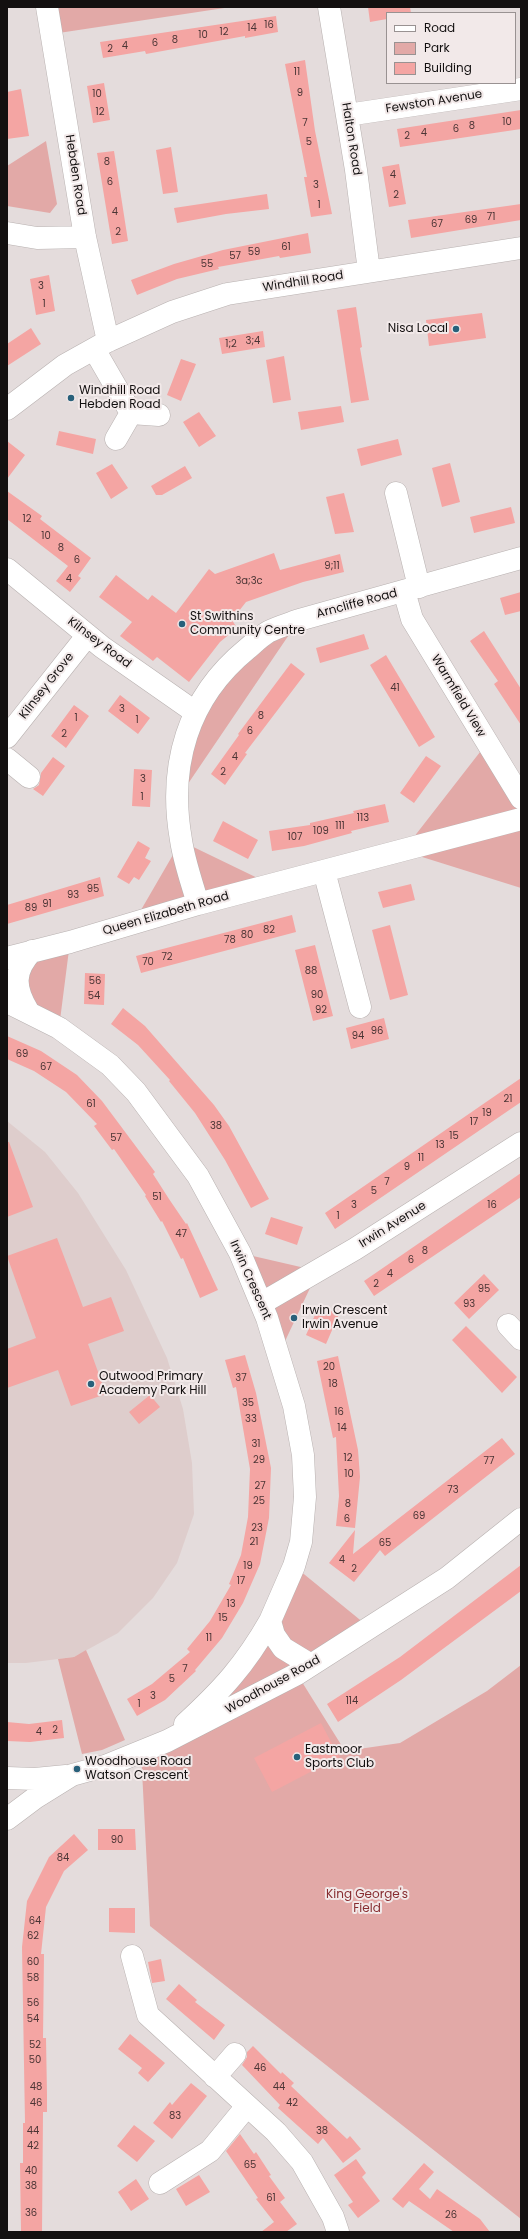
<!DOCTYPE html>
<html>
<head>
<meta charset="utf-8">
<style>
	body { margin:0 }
	#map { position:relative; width:528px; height:2239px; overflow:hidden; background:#e4dcdc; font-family:Poppins,sans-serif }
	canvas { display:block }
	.frame { position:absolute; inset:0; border:8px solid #131010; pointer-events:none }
	.legend { position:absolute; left:386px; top:12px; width:130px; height:72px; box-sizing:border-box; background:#f2e9e9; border:1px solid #999292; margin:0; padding:5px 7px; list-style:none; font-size:12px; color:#131010 }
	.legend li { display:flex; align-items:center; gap:8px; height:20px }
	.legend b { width:20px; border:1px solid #999292 }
</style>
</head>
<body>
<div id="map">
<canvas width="528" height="2239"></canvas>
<div class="frame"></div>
<ul class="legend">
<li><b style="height:5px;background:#fff"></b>Road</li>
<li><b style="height:11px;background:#e2a9a7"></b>Park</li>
<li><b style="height:11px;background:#f4a5a3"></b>Building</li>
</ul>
</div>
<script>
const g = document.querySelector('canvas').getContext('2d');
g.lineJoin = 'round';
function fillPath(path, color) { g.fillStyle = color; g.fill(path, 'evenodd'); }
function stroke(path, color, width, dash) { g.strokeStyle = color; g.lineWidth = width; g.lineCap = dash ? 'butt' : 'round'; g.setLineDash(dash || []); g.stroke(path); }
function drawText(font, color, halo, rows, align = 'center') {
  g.font = font + ' Poppins,sans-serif'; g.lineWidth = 4; g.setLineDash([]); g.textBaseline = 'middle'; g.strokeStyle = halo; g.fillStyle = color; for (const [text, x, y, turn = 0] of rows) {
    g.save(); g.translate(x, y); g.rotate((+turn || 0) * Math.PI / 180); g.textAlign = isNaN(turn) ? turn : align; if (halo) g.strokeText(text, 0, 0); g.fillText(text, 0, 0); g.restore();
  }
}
fillPath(new Path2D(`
	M7 1121 45 1152 78 1193 126 1270 167 1358 183 1409 192 1463 194 1514 177 1563 153 1598 118 1633 74 1657 26 1663H7Z`), '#decdcc');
fillPath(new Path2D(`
	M47 7H231L52 34Z
	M46 141 57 204 50 213 7 206V166Z
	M299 620 177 800 211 686Z
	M487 743 521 798V888L403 851Z
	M181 841 272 885 134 922Z
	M70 942 59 1028 7 1002V958Z
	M240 1253 318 1271 279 1354Z
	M294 1566 370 1628 297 1674 345 1751 400 1743 487 1691 521 1665V2219L150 1926 141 1751 222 1690Z
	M86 1650 125 1740 102 1750 82 1754 58 1659 74 1657Z`), '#e2a9a7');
fillPath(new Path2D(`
	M368 7H410L411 13H387V19L370 22Z
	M276 16 278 32 245 38V36L146 54 145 51 103 58 100 42Z
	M305 60 315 131 332 214 311 217 304 177H307L285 64Z
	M104 83 110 120 93 123 87 86Z
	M21 89 29 136 7 139V92Z
	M521 110V129L400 147 397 129Z
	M171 147 178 192 163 194 156 150Z
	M114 151 128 241 112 244 97 153Z
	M399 164 406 204 389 207 382 167Z
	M267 194 269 209 226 214 177 223 174 208Z
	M521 204V220L411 238 408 220Z
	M308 233 311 253 280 258 279 256 218 267 219 269 177 279 137 295 131 280 174 264 223 250Z
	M49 275 55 311 36 315 30 279Z
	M356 307 362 347 360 348 369 400 351 403 337 310Z
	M482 313 486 338 429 346 426 320Z
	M31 328 41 344 7 366V344Z
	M263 331 265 347 222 354 219 338Z
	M284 356 291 400 273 403 266 360Z
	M181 359 196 364 181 401 167 395Z
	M341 406 344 422 301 430 298 412Z
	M199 412 216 436 199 447 183 422Z
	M59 431 96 439 93 454 56 445Z
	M398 439 402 455 361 466 357 449Z
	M7 441 25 455 7 479Z
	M450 463 460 502 442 507 432 468Z
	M112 464 128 488 111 499 96 473Z
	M185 466 192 478 162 495H156L151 486Z
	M7 491 42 516 40 519 91 558 78 576 81 578 70 592 56 581 68 566 7 519Z
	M344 493 354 532 335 534 326 497Z
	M511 507 515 523 474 533 470 517Z
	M274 553 280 570 340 554 344 572 303 582 246 602 232 620 237 628 220 642 189 682 157 657 153 661 120 636 132 622 99 597 116 575 148 600 152 595 176 613 209 569 215 574Z
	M521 592V611L505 615 500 598Z
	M484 631 521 689V725L494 684 498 681 470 641Z
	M364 634 369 649 320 663 316 648Z
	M386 655 435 737 419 747 370 665Z
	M291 663 305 674 245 753 247 754 225 785 211 774 239 735 238 734Z
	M120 695 150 718 138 734 108 711Z
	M74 705 89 716 66 748 51 736Z
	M426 756 441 766 414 803 400 793Z
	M53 757 65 766 43 796 33 789 39 785 41 773Z
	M134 769 152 770 150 807 132 806Z
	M385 804 389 822 351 831 352 833 304 846 272 851 269 831 310 825V823L354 813 353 811Z
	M223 821 258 840 248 859 213 841Z
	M138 841 150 848 145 858 151 861 139 880 134 877 129 884 117 877Z
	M100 877 104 896 7 924V905Z
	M411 884 415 900 383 908 378 892Z
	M292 915 296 932 141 973 136 956Z
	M390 925 408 995 390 1000 372 930Z
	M315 945 333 1016 313 1021 295 950Z
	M85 973 105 974 104 1005 84 1004Z
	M123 1008 145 1026 214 1105 229 1126 269 1199 251 1208 225 1160 195 1113 169 1081 170 1080 138 1045 111 1024Z
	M384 1018 389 1039 351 1049 346 1028Z
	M7 1036 41 1051 77 1075 102 1101 155 1172 153 1174 169 1199 186 1224 187 1223 218 1290 200 1298 183 1258 181 1259 162 1221 161 1222 145 1196 146 1195 114 1149 112 1150 94 1126 97 1124 66 1092 34 1071 7 1059Z
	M521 1078V1102L335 1229 325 1213Z
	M7 1142H9L33 1207 7 1217Z
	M521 1173V1197L374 1296 364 1281Z
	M271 1217 303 1227 297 1245 265 1234Z
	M57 1238 83 1307 111 1297 124 1331 88 1344 106 1394 71 1406 58 1370 7 1388V1349L36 1338 7 1256Z
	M484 1274 499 1290 469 1319 454 1303Z
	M319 1306 339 1314 326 1344 306 1335Z
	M466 1326 517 1377 502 1393 452 1340Z
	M245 1355 256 1393 271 1468 269 1518 260 1564 243 1603 222 1638 195 1670 196 1671 165 1700 137 1716 127 1699 152 1684 190 1652 187 1649 210 1621 231 1585 229 1584 241 1555 248 1517 250 1469 236 1387 233 1388 225 1360Z
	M338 1356 358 1450 360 1477 355 1528 336 1526 339 1496 336 1437 333 1438 317 1361Z
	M150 1395 160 1407 139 1424 129 1412Z
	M502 1438 515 1454 385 1556 380 1550 354 1582 329 1563 355 1530 353 1554Z
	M521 1565V1591L401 1680 338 1722 327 1704 400 1657Z
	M62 1720 64 1738 30 1742 7 1741V1722L29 1724Z
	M321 1723 339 1757 272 1792 254 1758Z
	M98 1829H135L136 1850H98Z
	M74 1834 88 1850 64 1871 46 1907 41 1954H44L43 2038H46L47 2095V2112H43L42 2232H21L20 2163H23V2123H25L22 1947 27 1901 49 1857Z
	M109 1908H135V1933L109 1932Z
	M161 1959 165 1981 152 1983 148 1962Z
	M179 1984 197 2000 195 2002 225 2025 214 2040 166 1999Z
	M130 2034 165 2063 148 2082 138 2073 142 2068 118 2049Z
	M253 2046 281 2074 282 2072 294 2083 291 2086 347 2139 350 2136 361 2149 343 2163 323 2138 318 2144 278 2108 280 2105 242 2065 247 2057V2052Z
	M191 2083 207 2096 172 2139 153 2123 170 2102 172 2105Z
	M134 2125 155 2141 137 2162 117 2146Z
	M240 2134 254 2154 256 2152 271 2175 269 2176 285 2198 280 2202 297 2224 286 2232H261L274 2222 256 2199 258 2198 226 2151Z
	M356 2159 366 2173 362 2177 380 2201 358 2218 348 2205 353 2202 334 2175Z
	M424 2163 434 2172 419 2189 430 2199 437 2189 480 2219 490 2232H454L409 2201 403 2208 392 2199Z
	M199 2175 210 2192 186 2206 176 2189Z
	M136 2179 149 2199 131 2211 118 2192Z`), '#f4a5a3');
const minor = new Path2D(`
	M47 7 85 237 108 341
	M329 7 356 170 369 271
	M347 115 521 89
	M7 233 37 238 85 237
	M94 349 131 413
	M7 409 65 365 108 341 172 312 227 294 521 248
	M116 439 131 413 159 415
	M396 493 419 587
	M7 569 102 647 195 712
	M404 591 412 619 521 798
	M7 737 87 636
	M7 759 29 777
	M324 871 360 1007
	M198 904C192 883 184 861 181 840 168 766 187 698 247 649 253 644 260 637 268 632 277 627 289 624 299 620L521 558
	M7 958 70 942 198 904 521 819
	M7 1002 59 1028 110 1065 136 1092 198 1176 240 1253 267 1318 294 1406 303 1455 305 1497 301 1542 294 1566 270 1621 274 1635 283 1648 311 1665
	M28 1011C14 988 13 971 32 951
	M262 1303 355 1249 521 1143
	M508 1325 521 1339
	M185 1724C222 1690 245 1665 270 1621
	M7 1778 35 1779 66 1776
	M7 1819 35 1798 72 1775 108 1765 167 1741 297 1674 447 1578 521 1519
	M132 1956 148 2015 276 2132 302 2162 333 2217 338 2232
	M215 2077 235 2054
	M160 2183 210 2151 247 2106`);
stroke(minor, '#b8b1b0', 23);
stroke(minor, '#fff', 22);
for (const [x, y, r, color] of [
	[456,329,4,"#28607a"],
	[71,398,4,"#28607a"],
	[182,624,4,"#28607a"],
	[294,1318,4,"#28607a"],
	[91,1384,4,"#28607a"],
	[297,1757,4,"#28607a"],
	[77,1769,4,"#28607a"]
]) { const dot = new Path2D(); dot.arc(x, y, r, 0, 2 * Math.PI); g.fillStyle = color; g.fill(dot); stroke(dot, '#f2e9e9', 1.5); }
drawText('10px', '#4b3535', null, [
	["16",269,25],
	["14",252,28],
	["12",224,32],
	["10",203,35],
	["8",175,40],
	["6",155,43],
	["4",125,46],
	["2",110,49],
	["11",297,72],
	["9",300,93],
	["10",97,94],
	["12",100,112],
	["10",507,122],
	["7",305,123],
	["8",472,126],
	["6",456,129],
	["4",424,133],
	["2",407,136],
	["5",309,142],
	["8",107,162],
	["4",393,175],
	["6",110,182],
	["3",316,185],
	["2",396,195],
	["1",319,205],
	["4",115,212],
	["71",491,217],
	["69",471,220],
	["67",437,224],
	["2",118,232],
	["61",286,247],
	["59",254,252],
	["57",235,256],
	["55",207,264],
	["3",41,286],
	["1",44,304],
	["3;4",253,341],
	["1;2",231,344],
	["12",27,519],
	["10",46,536],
	["8",61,548],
	["6",77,560],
	["9;11",332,566],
	["4",69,579],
	["3a;3c",249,581],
	["41",395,688],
	["3",122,709],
	["8",261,716],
	["1",76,718],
	["1",137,720],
	["6",250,731],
	["2",64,734],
	["4",235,757],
	["2",223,772],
	["3",143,779],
	["1",142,797],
	["113",363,818],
	["111",340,826],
	["109",321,831],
	["107",295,837],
	["95",93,889],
	["93",73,895],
	["91",47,904],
	["89",31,908],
	["82",269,930],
	["80",247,935],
	["78",230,940],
	["72",167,957],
	["70",148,962],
	["88",311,971],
	["56",95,981],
	["90",317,995],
	["54",94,996],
	["92",321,1010],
	["96",377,1031],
	["94",358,1036],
	["69",22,1054],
	["67",46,1067],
	["21",508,1099],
	["61",91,1104],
	["19",487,1113],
	["17",474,1122],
	["38",216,1126],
	["15",454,1136],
	["57",116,1138],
	["13",440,1145],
	["11",421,1158],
	["9",407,1167],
	["7",387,1182],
	["5",374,1191],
	["51",157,1197],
	["3",354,1205],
	["16",492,1205],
	["1",338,1216],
	["47",181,1234],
	["8",425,1251],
	["6",411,1260],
	["4",390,1274],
	["2",376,1284],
	["95",484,1289],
	["93",469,1304],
	["20",329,1367],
	["37",241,1378],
	["18",333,1384],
	["35",248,1403],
	["16",339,1412],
	["33",251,1419],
	["14",342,1428],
	["31",256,1444],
	["12",348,1458],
	["29",259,1460],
	["77",489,1461],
	["10",349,1474],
	["27",260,1486],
	["73",453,1490],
	["25",259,1501],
	["8",348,1504],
	["69",419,1516],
	["6",347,1519],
	["23",257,1528],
	["21",254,1542],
	["65",385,1543],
	["4",342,1560],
	["19",248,1566],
	["2",354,1569],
	["17",241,1581],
	["13",231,1604],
	["15",223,1618],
	["11",209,1638],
	["7",185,1669],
	["5",172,1679],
	["3",153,1696],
	["114",352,1701],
	["1",139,1704],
	["2",55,1730],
	["4",39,1732],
	["90",117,1840],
	["84",63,1858],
	["64",35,1921],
	["62",33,1936],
	["60",33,1962],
	["58",33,1978],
	["56",33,2003],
	["54",33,2019],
	["52",35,2045],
	["50",35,2060],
	["46",260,2068],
	["48",36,2087],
	["44",279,2087],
	["46",36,2103],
	["42",292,2103],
	["83",175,2116],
	["44",33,2131],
	["38",322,2131],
	["42",33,2146],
	["65",250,2165],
	["40",31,2171],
	["38",31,2186],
	["61",271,2198],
	["36",31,2213],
	["26",451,2215]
]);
drawText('12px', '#131010', '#f2e9e9', [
	["Fewston Avenue",434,102,-9],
	["Halton Road",351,139,81],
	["Hebden Road",75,175,81],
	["Windhill Road",303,282,-9],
	["Arncliffe Road",357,604,-15],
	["Kilnsey Road",99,643,37],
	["Kilnsey Grove",47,686,-52],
	["Warmfield View",458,696,59],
	["Queen Elizabeth Road",166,914,-16],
	["Irwin Avenue",393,1225,-32],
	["Irwin Crescent",250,1280,66],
	["Woodhouse Road",273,1685,-29]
]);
drawText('12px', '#131010', '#f2e9e9', [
	["Nisa Local",448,329,"right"],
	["Windhill Road",79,391],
	["Hebden Road",79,405],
	["St Swithins",190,617],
	["Community Centre",190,631],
	["Irwin Crescent",302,1311],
	["Irwin Avenue",302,1325],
	["Outwood Primary",99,1377],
	["Academy Park Hill",99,1391],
	["Eastmoor",305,1750],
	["Sports Club",305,1764],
	["Woodhouse Road",85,1762],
	["Watson Crescent",85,1776]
], 'left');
drawText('12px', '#872d30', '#f2e9e9', [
	["King George's",367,1895],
	["Field",367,1909]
]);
</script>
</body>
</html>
